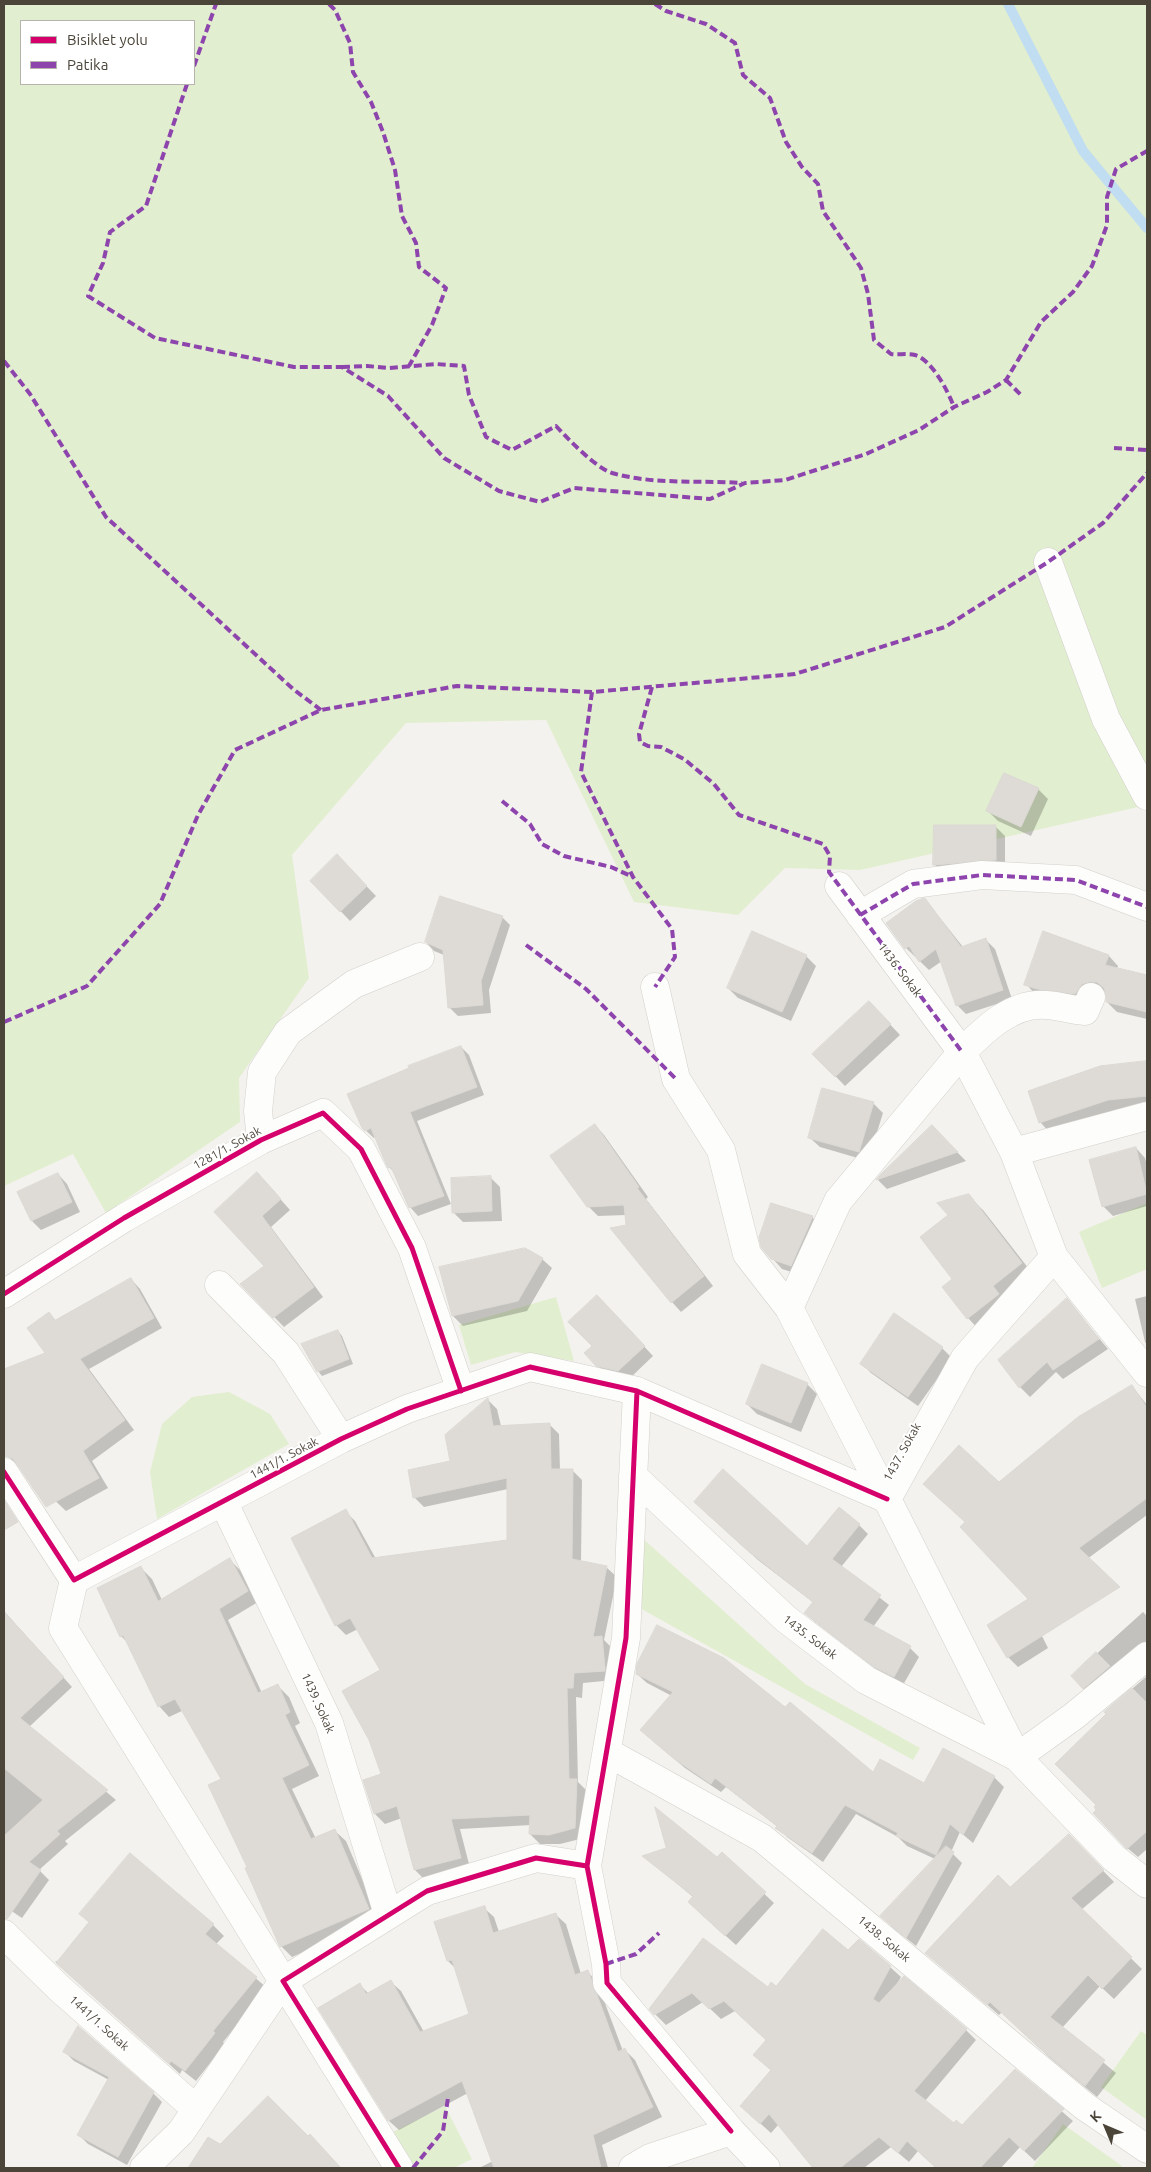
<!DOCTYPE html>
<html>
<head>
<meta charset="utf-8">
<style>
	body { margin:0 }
	#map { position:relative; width:1151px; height:2172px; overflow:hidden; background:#f4f2ee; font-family:Ubuntu,sans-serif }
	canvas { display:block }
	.frame { position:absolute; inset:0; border:5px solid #4b4439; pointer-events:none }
	.legend { position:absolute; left:20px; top:20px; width:175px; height:65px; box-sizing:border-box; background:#fff; border:1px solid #b7b4b0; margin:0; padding:6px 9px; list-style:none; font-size:15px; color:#4b4439 }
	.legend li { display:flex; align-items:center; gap:10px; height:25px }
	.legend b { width:25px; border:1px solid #b7b4b0 }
	.north { position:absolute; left:1081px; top:2102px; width:50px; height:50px; -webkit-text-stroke:4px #fff; paint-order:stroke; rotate:315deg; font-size:14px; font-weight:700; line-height:20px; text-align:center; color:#4b4439 }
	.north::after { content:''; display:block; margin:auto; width:18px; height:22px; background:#4b4439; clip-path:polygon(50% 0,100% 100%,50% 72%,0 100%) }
</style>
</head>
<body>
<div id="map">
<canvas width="1151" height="2172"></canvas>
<div class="frame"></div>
<ul class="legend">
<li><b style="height:6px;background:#d6006c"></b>Bisiklet yolu</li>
<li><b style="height:6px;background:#8e44ad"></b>Patika</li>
</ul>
<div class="north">K</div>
</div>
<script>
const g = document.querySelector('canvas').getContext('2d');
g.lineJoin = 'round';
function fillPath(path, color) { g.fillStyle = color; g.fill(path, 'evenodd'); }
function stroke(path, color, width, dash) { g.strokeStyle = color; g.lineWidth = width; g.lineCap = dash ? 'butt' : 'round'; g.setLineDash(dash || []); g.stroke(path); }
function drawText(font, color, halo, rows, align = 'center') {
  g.font = font + ' Ubuntu,sans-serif'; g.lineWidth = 4; g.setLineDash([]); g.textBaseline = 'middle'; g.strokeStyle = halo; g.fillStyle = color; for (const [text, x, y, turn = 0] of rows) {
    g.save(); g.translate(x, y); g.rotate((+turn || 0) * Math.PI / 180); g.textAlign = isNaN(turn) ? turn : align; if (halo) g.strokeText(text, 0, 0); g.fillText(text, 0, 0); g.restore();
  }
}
fillPath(new Path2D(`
	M4 4H1147V805L860 870 785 868 738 915 634 902 546 720 406 723 292 855 309 978 239 1078 240 1122 106 1213 73 1154 4 1186ZM21 21H194V84H21Z
	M1147 1203V1269L1102 1288 1079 1232Z
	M556 1297 574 1361 515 1352 471 1365 459 1325Z
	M229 1392 270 1414 289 1444 157 1519 150 1472 162 1424 192 1397Z
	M640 1536 805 1684 920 1748 913 1760 636 1606Z
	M1141 2031 1147 2035V2120L1101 2087Z
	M445 2106 472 2159 454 2168H411L393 2132Z
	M1063 2124 1122 2166 1121 2168H1032Z`), '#e1eecf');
fillPath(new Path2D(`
	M1038 789 1048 799 1031 836 998 821 988 811Z
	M995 826 1005 836V869L944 874 934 864Z
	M337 856 376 896 350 921 312 881Z
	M925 899 963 947 986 940 995 949 1012 999 966 1014 957 1005 942 961 929 970 906 948Z
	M502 917 510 925 489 990 491 1013 458 1016 449 1007 444 955 434 951 426 942Z
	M806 956 816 966 791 1021 738 998 728 988Z
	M1109 956 1118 966 1117 969 1147 977V1019L1117 1012 1107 1002V992L1099 991 1085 1003 1035 994 1026 984Z
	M869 1002 900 1035 845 1086 814 1054Z
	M461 1047 469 1055 484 1095 417 1121 451 1204 418 1216 410 1207 396 1174 389 1167 376 1137 374 1138 363 1128Z
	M1145 1063 1147 1065V1106L1119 1109 1050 1133 1041 1123 1030 1091Z
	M873 1103 883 1113 868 1161 820 1147 810 1138Z
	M595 1125 604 1135 648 1197 646 1199 713 1286 681 1312 672 1302 628 1226 626 1215 598 1216 588 1206Z
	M932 1127 966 1161 887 1189 878 1180Z
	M1136 1148 1145 1158 1147 1165V1206L1113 1216 1103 1206Z
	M58 1174 67 1184 80 1212 41 1230 32 1221Z
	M490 1177 500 1187 502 1221 463 1222 454 1213Z
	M267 1184 290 1210 271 1227 323 1297 284 1327 242 1284 266 1267 216 1212Z
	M968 1196 983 1210 1036 1278 982 1333 968 1318 954 1279 950 1216Z
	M812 1217 822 1227 801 1275 782 1269 772 1258Z
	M542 1259 552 1268 527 1311 463 1326 453 1316Z
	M131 1279 140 1289 162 1328 89 1369 134 1430 92 1461 108 1488 66 1511 10 1458 19 1453 4 1414V1370L47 1354 49 1314 56 1321Z
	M1147 1296V1345L1145 1342 1135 1299Z
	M1067 1300 1108 1349 1063 1379 1056 1372 1030 1397 1020 1387Z
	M607 1306 653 1356 628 1380 607 1375 597 1365 594 1346Z
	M338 1331 342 1336 353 1364 322 1376 318 1371Z
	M942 1348 952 1358 918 1406 871 1373 861 1363Z
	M807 1384 817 1394 801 1432 757 1414 747 1404Z
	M1132 1386 1147 1405V1515L1083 1562 999 1483Z
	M488 1400 497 1409 501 1426 549 1424 559 1434 560 1470H572L582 1480 581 1562 607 1568 617 1577 604 1640 612 1648 614 1680 583 1683 582 1698 576 1697 578 1782 586 1790 584 1838 560 1844H540L530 1834 531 1825 460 1829 470 1868 425 1880 415 1870 402 1818 385 1824 375 1814 383 1774 381 1670 358 1629 346 1635 336 1625 345 1511 355 1521 376 1559 508 1541V1489L424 1507 414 1497 452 1462Z
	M704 1511 807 1548 859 1525 868 1534 841 1567 889 1605 873 1627 910 1648 919 1657 903 1685 885 1676 815 1622 806 1613 814 1603 758 1560Z
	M229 1559 240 1570 258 1602 228 1620 262 1693 278 1686 289 1697 300 1723 295 1726 319 1776 292 1789 316 1839 335 1831 346 1841 379 1919 292 1957 281 1946 249 1868 223 1779 184 1710 169 1717 159 1706 128 1643 121 1636 141 1568 152 1579 162 1600Z
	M4 1611 72 1687 29 1727 116 1800 65 1841 68 1844 39 1870 49 1880 22 1918 4 1906Z
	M1143 1612 1147 1616V1653L1093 1697 1072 1676Z
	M1031 1614 1048 1648 1018 1667 1008 1657 988 1625Z
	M637 1674 785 1709 873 1774 924 1784 944 1749 994 1777 1004 1787 973 1843 960 1832 951 1852 962 1863 916 1946 891 1926 935 1859 907 1846 898 1837 856 1814 823 1862 787 1837 778 1827 726 1787 721 1792 685 1768 652 1740 672 1696 647 1683Z
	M1147 1676V1849L1138 1857 1125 1846 1098 1810V1805L1108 1714 1105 1712Z
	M1078 1845 1114 1882 1081 1910 1142 1969 1114 1999 1100 1986 1062 2028 1116 2073 1097 2097 1050 2058 1002 2012 999 2015 927 1953 1010 1889Z
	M722 1854 774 1903 736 1945 699 1912 693 1897 644 1856 717 1859Z
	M484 1908 494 1917 499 1932 556 1915 566 1924 581 1974 588 1972 597 1982 623 2051 625 2050 635 2060 662 2117 602 2145 608 2168H479L493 2161 468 2093 399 2130 389 2121 320 2008 360 1985 369 1994 391 1982 401 1991 424 2032 471 2015 456 1969 448 1961Z
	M81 1914 213 1925 224 1936 216 1944 267 1988 223 2042 225 2044 196 2081 182 2070 180 2074 55 1961 92 1966 90 1923Z
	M703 1940 768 1988H776L848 1952 890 1967 901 1977 897 1984 966 2030 976 2040 925 2101 954 2125 962 2127 1015 2071 1073 2121 1035 2161 1020 2147 1001 2168H937L918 2151 909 2162 891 2147 864 2168H815L779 2124 771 2133 752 2116 772 2071 765 2065 768 2040 735 2011 721 2019 703 2002 666 2025 655 2014Z
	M65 2052 153 2093 162 2102 127 2165 88 2144 79 2135 109 2080 74 2061Z
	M208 2138 220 2146 308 2138 319 2145 340 2168H273L259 2155 251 2168H189Z`), '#0003');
stroke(new Path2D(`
	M1008 4 1083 151 1147 228`), '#c0ddf1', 10);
const building = new Path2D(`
	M1004 773 1039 788 1021 827 986 811Z
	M934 825H996V860L933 865Z
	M337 854 367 886 340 912 310 881Z
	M440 896 503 916 481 981 483 1005 448 1008 443 950 425 942Z
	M925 898 961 947 986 938 1003 990 956 1006 936 949 919 962 909 946 905 949 886 923 916 901Z
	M752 931 807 955 782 1012 727 988Z
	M1043 931 1109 955 1105 965 1147 975V1012L1106 1002V995L1104 988 1097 982H1089L1082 984 1075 994 1037 989 1024 985Z
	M869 1001 891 1024 835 1077 812 1054Z
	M461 1046 477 1087 410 1112 444 1196 409 1208 391 1167 388 1168 383 1157 371 1128 365 1131 362 1128 347 1094 409 1068 408 1066Z
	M1147 1061V1096L1108 1100 1039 1123 1028 1091 1100 1066Z
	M822 1088 874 1102 859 1152 808 1138Z
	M595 1124 639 1187 637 1188 704 1276 671 1303 610 1228 626 1225 624 1205 587 1207 550 1156Z
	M932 1125 958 1152 876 1180 879 1176Z
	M1136 1147 1147 1194 1102 1207 1089 1160Z
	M257 1172 281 1199 262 1216 314 1287 273 1318 240 1284 264 1266 214 1212Z
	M58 1173 72 1202 31 1221 17 1192Z
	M491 1176 492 1211 452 1213 451 1178Z
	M969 1194 1022 1263 993 1286 999 1294 967 1319 942 1287 952 1279 920 1237 948 1215 937 1203Z
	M771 1203 813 1216 791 1266 771 1259 761 1247 759 1238Z
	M525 1248 543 1258 518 1301 452 1316 439 1267Z
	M131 1278 154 1318 80 1359 125 1420 83 1451 99 1478 46 1507 17 1464 12 1458 4 1456V1369L45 1353 27 1328 49 1312 55 1320Z
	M597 1295 645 1346 618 1371 596 1366 584 1353 592 1346 568 1322Z
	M1067 1298 1099 1339 1053 1370 1047 1362 1019 1388 998 1360Z
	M894 1313 943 1347 908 1397 860 1364Z
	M338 1330 349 1359 317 1372 301 1344Z
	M762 1364 808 1383 791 1423 746 1404Z
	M1132 1385 1147 1408V1498L1079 1548 1120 1587 1007 1658 987 1625 1028 1599 960 1527 965 1522 923 1484 959 1445 999 1482 1078 1417Z
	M488 1398 493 1426 550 1423 551 1469H573L572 1559 607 1566 593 1637 602 1636 605 1668V1671L574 1673 573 1688H567L569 1779H577L575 1828 549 1835 529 1834 530 1815 451 1819 461 1858 414 1870 397 1806 374 1814 363 1780 381 1774 369 1740 342 1691 380 1670 350 1618 335 1626 291 1538 346 1509 372 1558 507 1540V1478L413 1498 408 1470 450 1461 445 1435Z
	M723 1469 807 1546 839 1507 860 1524 832 1559 881 1595 863 1620 911 1646 894 1677 874 1667 804 1613 813 1602 748 1551 694 1502Z
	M4 1500 18 1522 4 1530Z
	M230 1558 248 1591 219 1609 258 1693 278 1684 290 1712 285 1715 309 1765 282 1778 311 1839 335 1829 369 1909 280 1947 245 1868 247 1867 208 1785 221 1779 175 1699 158 1707 123 1635 120 1637 97 1588 141 1566 158 1601Z
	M4 1612 64 1677 20 1718 108 1790 57 1831 60 1834 29 1862 41 1870 7 1919H4V1836L43 1800 4 1768Z
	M657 1625 724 1658 785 1707 790 1702 873 1772 880 1759 924 1783 943 1748 995 1776 963 1835 950 1824 936 1855 896 1836 898 1833 845 1805 812 1853 775 1828 777 1826 715 1778 711 1784 673 1758 640 1730 673 1692 636 1674 637 1664Z
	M1096 1652 1110 1666 1083 1689 1071 1676Z
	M1132 1688 1147 1703V1831L1127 1849 1093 1813 1096 1810 1094 1807 1096 1805 1055 1764 1106 1714 1104 1712Z
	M655 1807 717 1857 722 1852 766 1892 725 1936 688 1902 693 1896 642 1856 666 1848Z
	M1069 1834 1104 1870 1071 1898 1132 1957 1102 1989 1088 1975 1050 2017 1105 2060 1085 2086 1037 2046 990 2002 987 2005 925 1953 998 1875 1010 1887Z
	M946 1846 954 1852 906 1938 880 1916Z
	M130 1853 214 1924 205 1934 257 1977 213 2031 215 2033 185 2071 171 2061 169 2064 56 1963 89 1922 79 1914Z
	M485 1906 493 1933 556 1913 575 1975 588 1970 618 2052 625 2048 653 2107 593 2135 601 2168H494L462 2081 388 2121 318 2008 360 1983 366 1994 391 1980 420 2032 469 2014 452 1960 447 1961 434 1922Z
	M823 1929 848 1950 859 1939 891 1966 873 1999 879 2003 904 1976 967 2029 914 2091 954 2123 956 2120 962 2125 1015 2069 1064 2109 1024 2151 1009 2137 980 2168H936L907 2141 898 2153 879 2137 840 2168H813L769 2114 760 2124 740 2106 771 2070 753 2055 766 2040 724 2001 709 2009 692 1993 654 2015 649 2009 703 1938 768 1987 771 1982 776 1986Z
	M78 2026 154 2092 118 2157 77 2135 109 2077 63 2052Z
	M268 2096 308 2136 310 2134 341 2168H188L208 2137 220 2144Z`);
fillPath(building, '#dedbd6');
stroke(building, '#dcd9d4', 1);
const minor = new Path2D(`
	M1048 562 1106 719 1147 796
	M839 886 962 1052C984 1030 1013 1001 1047 1005 1060 1006 1072 1010 1085 1011L1091 997
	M860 915 913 884 982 875 1076 880 1147 907
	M655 987 676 1079 721 1150 747 1254 789 1308
	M1147 1116 1014 1152 1054 1257 1147 1373
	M261 1140 258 1111 262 1072 288 1032 354 984 420 957
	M219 1285 286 1353 341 1439
	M4 1294 124 1218 261 1140 323 1113 361 1149 412 1248 461 1391
	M4 1472 74 1580 341 1439 407 1409 530 1367 637 1391
	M633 1476 786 1619 866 1680 1017 1757
	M887 1499 789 1308 838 1201 962 1052 1014 1152
	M223 1501 329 1723 388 1914
	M74 1580 63 1628 283 1981 181 2132 144 2168
	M1147 1656 1074 1716 1017 1757 1114 1858 1147 1884
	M607 1752 762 1838 1084 2106 1147 2149
	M1017 1757 887 1499 965 1358 1054 1257
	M587 1866 626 1638 637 1391 887 1499
	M4 1934 59 1988 196 2109
	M399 2168 283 1981 427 1891 536 1858 587 1866 606 1964 607 1983 731 2131
	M633 2168 650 2158 731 2131 766 2168`);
stroke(minor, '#d2d0cb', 29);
stroke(minor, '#fdfdfc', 28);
stroke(new Path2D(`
	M329 4 335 10 350 43 353 72 371 102 383 132 395 170 402 216 416 243 419 267 446 288 432 325 409 366
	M655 4 666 11 706 24 735 43 743 75 770 98 786 142 802 167 818 184 823 211 861 268 868 294 874 340 891 354C898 355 908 353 915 355 932 360 948 391 954 407
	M194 66 216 4
	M187 84 146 206 110 232 103 263 88 296 155 338 294 367H342L388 396 444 458 499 491 540 502 574 488 710 499 745 483 785 480 866 454 919 430 954 407 987 392 1006 380 1041 322 1073 292 1092 266 1107 225V197L1116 169 1147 151
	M4 361 30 394 106 517 293 689 321 710
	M342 367 367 366 389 368 436 364 464 366 469 395 486 437 512 450 556 426C568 439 596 468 612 473 654 485 699 480 742 483
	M1006 380 1022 396
	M1114 448 1147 450
	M652 687 639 734 640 742 648 746 661 747 684 759 714 784 739 815 823 844 830 856 829 872 962 1052
	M592 692 581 772 633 877 672 929 675 957 655 987
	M502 801 530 824 542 844 564 856 611 867 633 877
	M860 915 913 884 982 875 1076 880 1147 907
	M526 945 586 989 676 1079
	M4 1022 87 986 160 904 198 815 235 750 321 710 457 686 592 692 795 674 945 627 1048 562 1103 523 1147 473
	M606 1964 636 1954 659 1933
	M413 2168 443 2131 448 2098`), '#8e44ad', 4, [8, 4]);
stroke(new Path2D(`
	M4 1294 124 1218 261 1140 323 1113 361 1149 412 1248 461 1391
	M4 1472 74 1580 341 1439 407 1409 530 1367 637 1391
	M587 1866 626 1638 637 1391 887 1499
	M399 2168 283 1981 427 1891 536 1858 587 1866 606 1964 607 1983 731 2131`), '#d6006c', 5);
drawText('12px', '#4b4439', '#fff', [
	["1436. Sokak",900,970,53],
	["1281/1. Sokak",227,1148,-29],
	["1437. Sokak",902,1452,-61],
	["1441/1. Sokak",284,1458,-28],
	["1435. Sokak",810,1637,37],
	["1439. Sokak",318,1703,66],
	["1438. Sokak",884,1939,40],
	["1441/1. Sokak",99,2023,42]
]);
</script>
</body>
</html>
